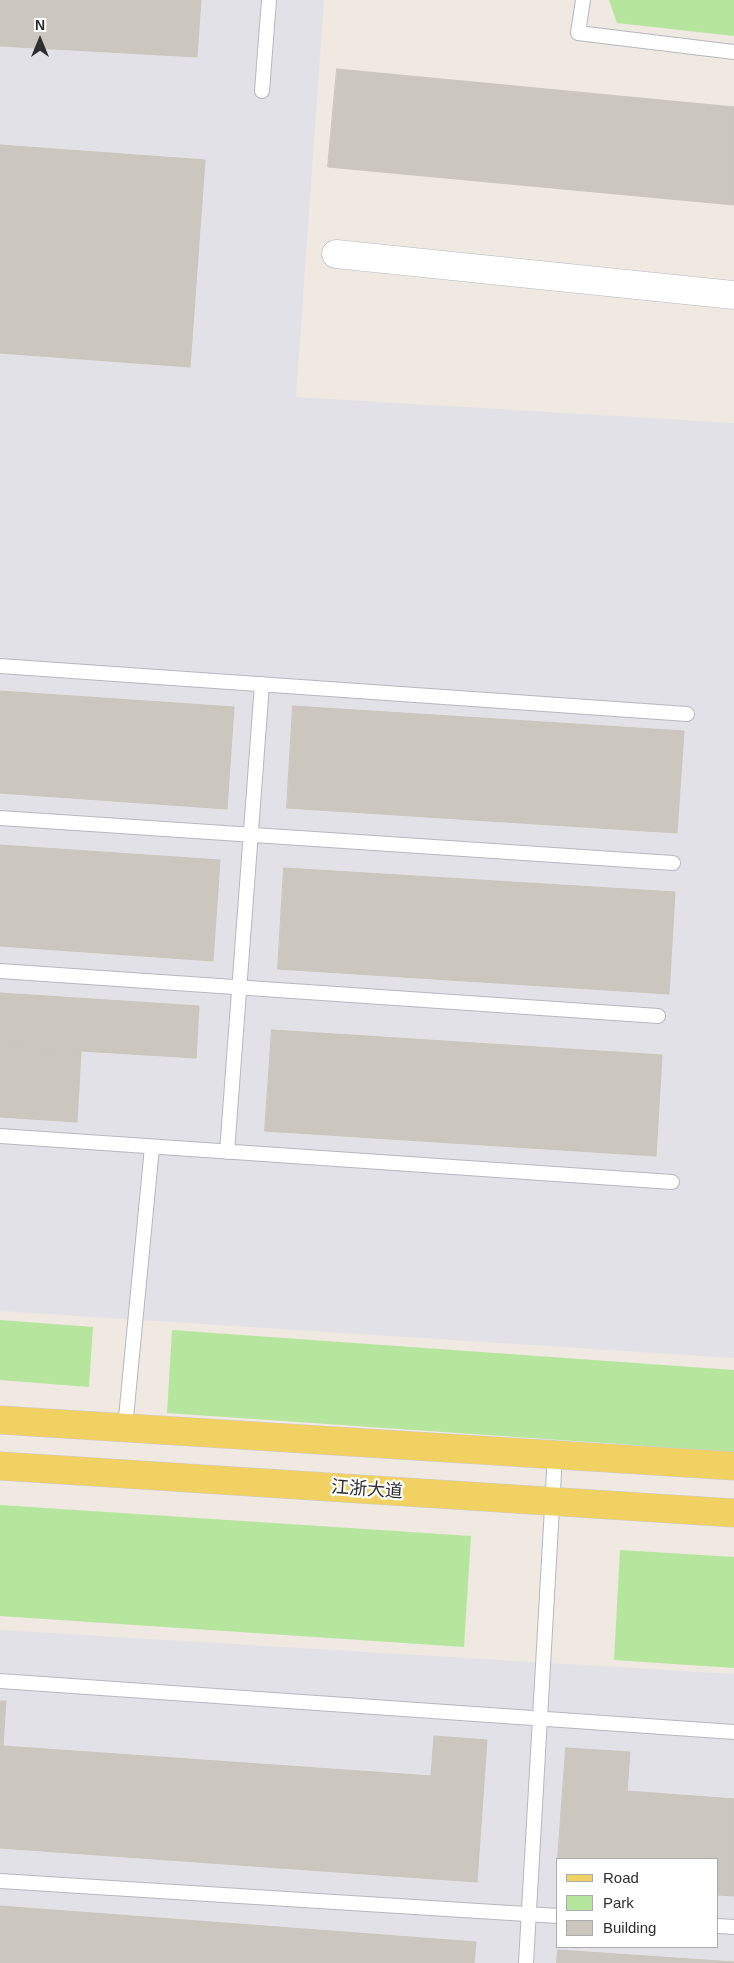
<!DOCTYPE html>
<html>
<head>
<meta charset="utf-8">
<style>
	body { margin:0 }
	#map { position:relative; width:734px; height:1963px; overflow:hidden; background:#efe9e1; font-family:Helvetica,sans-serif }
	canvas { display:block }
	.legend { position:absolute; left:556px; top:1858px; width:162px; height:90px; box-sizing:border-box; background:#fff; border:1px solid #ababab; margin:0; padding:6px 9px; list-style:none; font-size:15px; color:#2e2e2e }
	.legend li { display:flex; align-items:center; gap:10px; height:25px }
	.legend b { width:25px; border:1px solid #ababab }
	.north { position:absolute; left:15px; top:15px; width:50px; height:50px; -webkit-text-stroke:4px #fff; paint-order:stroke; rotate:0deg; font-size:14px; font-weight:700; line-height:20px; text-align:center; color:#2e2e2e }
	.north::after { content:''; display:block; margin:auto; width:18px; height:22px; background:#2e2e2e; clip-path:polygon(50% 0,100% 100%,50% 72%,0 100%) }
</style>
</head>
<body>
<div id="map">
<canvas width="734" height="1963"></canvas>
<ul class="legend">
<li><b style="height:6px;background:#f2d163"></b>Road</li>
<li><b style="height:14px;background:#b6e59e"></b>Park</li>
<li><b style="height:14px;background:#cbc7bf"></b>Building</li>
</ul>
<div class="north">N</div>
</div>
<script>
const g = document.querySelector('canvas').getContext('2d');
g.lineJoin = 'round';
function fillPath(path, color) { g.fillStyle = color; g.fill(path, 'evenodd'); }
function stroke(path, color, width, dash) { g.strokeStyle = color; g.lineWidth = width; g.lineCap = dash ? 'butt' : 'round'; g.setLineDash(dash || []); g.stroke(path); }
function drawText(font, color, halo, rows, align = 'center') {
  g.font = font + ' Helvetica,"Noto Sans SC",sans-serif'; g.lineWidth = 4.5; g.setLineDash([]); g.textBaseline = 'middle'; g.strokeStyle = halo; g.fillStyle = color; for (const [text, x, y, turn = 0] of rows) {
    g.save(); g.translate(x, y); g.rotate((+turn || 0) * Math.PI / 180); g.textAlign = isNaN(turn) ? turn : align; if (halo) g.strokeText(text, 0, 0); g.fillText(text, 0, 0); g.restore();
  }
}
fillPath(new Path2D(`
	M0 0H324L296 397 734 423V1358L0 1311Z
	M0 1630 734 1674V1963H0ZM558 1859H718V1947H558Z`), '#e3e1e8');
fillPath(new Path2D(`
	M609 0H734V36L617 23Z
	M0 1320 93 1327 89 1387 0 1380Z
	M172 1330 734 1370V1452L167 1413Z
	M0 1505 471 1536 464 1647 0 1616Z
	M620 1550 734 1557V1668L614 1660Z`), '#b6e59e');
const building = new Path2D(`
	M0 0H201L197 57 0 46Z
	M337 69 734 107V205L328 167Z
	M0 145 205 160 190 367 0 353Z
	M0 691 234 707 227 809 0 793Z
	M293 706 684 731 677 833 287 808Z
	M0 845 220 860 213 961 0 946Z
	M284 868 675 892 669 994 278 969Z
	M0 993 199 1006 196 1058 0 1046Z
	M272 1030 662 1055 656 1156 265 1131Z
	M0 1046 81 1051 77 1122 0 1117Z
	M0 1701H6L3 1746 431 1776 434 1736 487 1740 477 1882 0 1848Z
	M566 1748 630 1752 627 1791 734 1799V1896L718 1895V1859H558Z
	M0 1906 476 1942 474 1963H0Z
	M558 1950 734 1962V1963H557Z`);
fillPath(building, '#cbc7bf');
stroke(building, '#cbc5ba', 1);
const lane = new Path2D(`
	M583 0 578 33 734 52
	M262 91 269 0
	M0 666 687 714
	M0 818 673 863
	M0 971 658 1016
	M0 1136 672 1182
	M227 1152 262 684
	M125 1428 152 1147
	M0 1681 734 1732
	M0 1881 558 1916
	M718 1926 734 1927
	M526 1963 555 1455`);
const street = new Path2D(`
	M336 254 734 295`);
const primary = new Path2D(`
	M0 1420 734 1466
	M0 1466 734 1513`);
stroke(lane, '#b4b7c1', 16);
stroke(street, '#b4b7c1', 29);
stroke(primary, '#c9c9c9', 29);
stroke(lane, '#fff', 14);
stroke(street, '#fff', 28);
stroke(primary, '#f2d163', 28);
drawText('18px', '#2e2e2e', '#fff', [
	["江浙大道",367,1490,4]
]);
</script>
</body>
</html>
